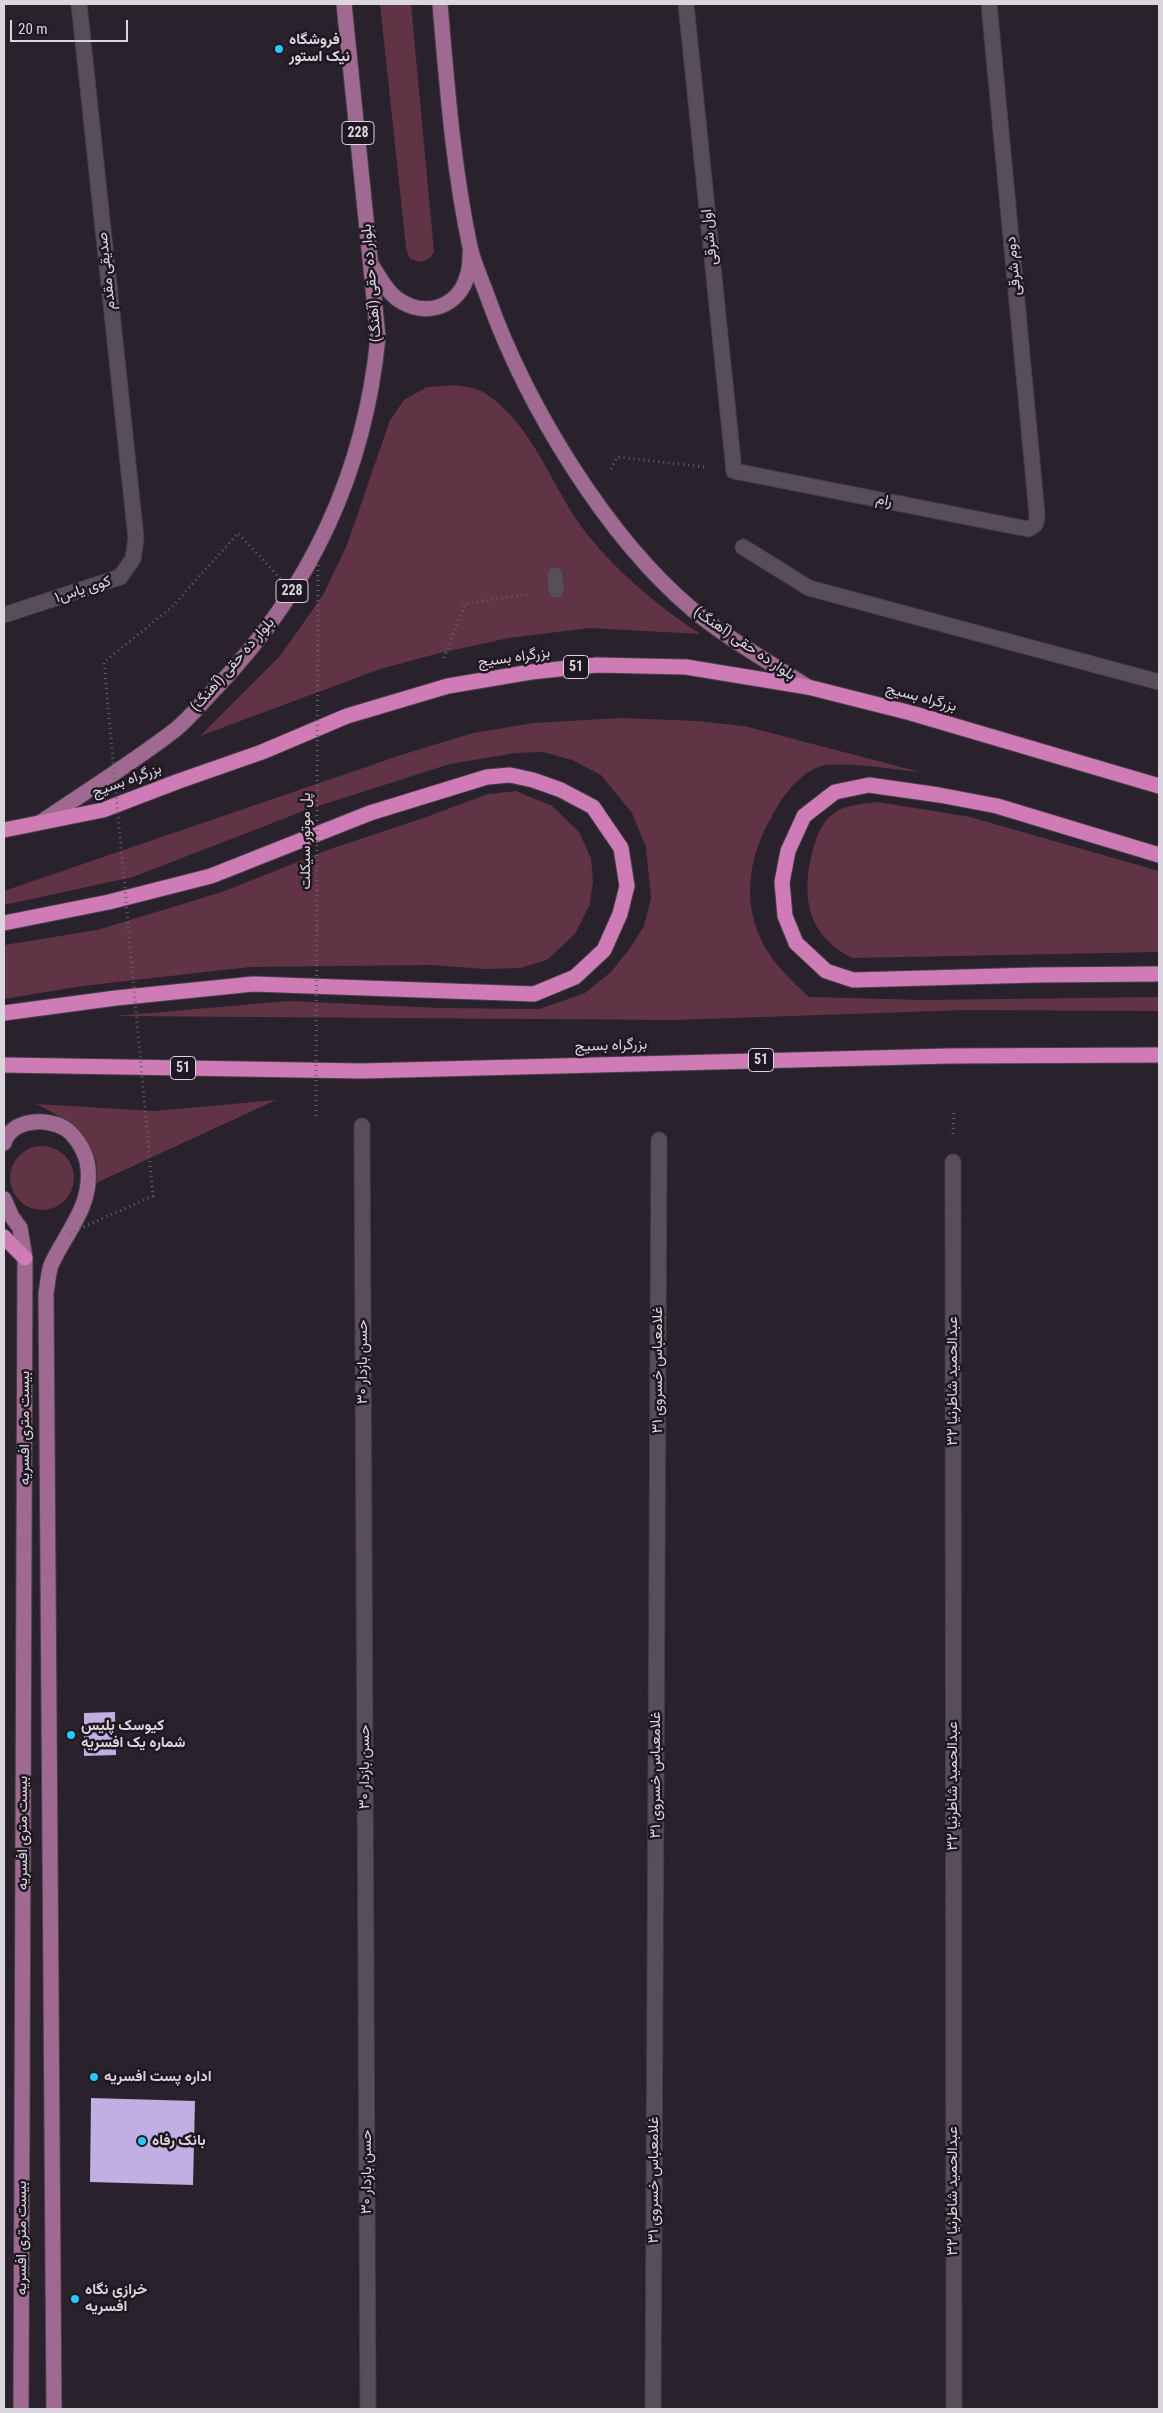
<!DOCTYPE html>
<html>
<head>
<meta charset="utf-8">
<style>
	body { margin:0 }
	#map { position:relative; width:1163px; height:2413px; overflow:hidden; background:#29212b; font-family:"Roboto Condensed",sans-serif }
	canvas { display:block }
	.frame { position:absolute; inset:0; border:5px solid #dbd6dd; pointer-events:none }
	.scale { position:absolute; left:10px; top:20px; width:118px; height:22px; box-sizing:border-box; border:2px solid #dbd6dd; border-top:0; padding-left:6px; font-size:15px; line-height:18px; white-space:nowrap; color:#dbd6dd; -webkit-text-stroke:4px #1f1721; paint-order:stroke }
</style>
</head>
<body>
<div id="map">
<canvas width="1163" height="2413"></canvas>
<div class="frame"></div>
<div class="scale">20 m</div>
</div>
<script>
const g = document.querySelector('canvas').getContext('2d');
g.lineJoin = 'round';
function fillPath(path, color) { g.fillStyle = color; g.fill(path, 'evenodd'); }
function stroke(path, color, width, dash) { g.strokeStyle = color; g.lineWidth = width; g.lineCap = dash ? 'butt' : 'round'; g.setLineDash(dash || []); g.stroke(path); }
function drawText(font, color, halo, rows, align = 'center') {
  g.font = font + ' "Roboto Condensed",Vazirmatn,sans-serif'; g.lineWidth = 5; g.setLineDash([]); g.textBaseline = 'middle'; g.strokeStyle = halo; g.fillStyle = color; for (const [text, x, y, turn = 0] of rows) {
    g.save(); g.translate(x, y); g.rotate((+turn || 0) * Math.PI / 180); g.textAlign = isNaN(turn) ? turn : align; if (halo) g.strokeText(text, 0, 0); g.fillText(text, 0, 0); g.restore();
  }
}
fillPath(new Path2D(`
	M380 4H411L434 252 430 258 421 262 410 259 406 248Z
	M456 385C465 387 478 388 485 393 535 426 552 490 587 534 619 574 658 606 700 634L590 628 509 638 440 653 380 669 200 736 280 656 323 595 347 545 390 420 404 400 427 387Z
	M620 718 698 721 744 726 920 772C898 770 836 760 818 767 796 777 783 796 772 816 743 866 740 922 780 968 789 978 799 988 809 997L924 1000 1159 997V1011L967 1010 674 1020 115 1016 289 1001 440 1008 539 1009 585 993 611 972 630 948 644 926 651 898 646 847 632 813 601 775 572 760 543 752 516 753 450 764 306 810 133 877 4 905V891L404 754 473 733 533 723Z
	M516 791 552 806 579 832 591 858 593 881 590 904 575 934 547 960 520 968 484 969 432 965 250 967 82 986 4 999V945L97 930 222 892 330 849 429 816 488 794Z
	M878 802 970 817 1159 871V952L852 958C808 935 801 899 812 853 816 838 821 823 834 813 846 804 864 804 878 802Z
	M276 1100 96 1183C105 1144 66 1118 36 1104L155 1111Z
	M10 1178a32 32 0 1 1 64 0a32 32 0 1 1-64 0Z`), '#603444');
fillPath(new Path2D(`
	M115 1712 116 1755 84 1756V1713Z
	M91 2098 195 2101 193 2185 90 2182Z`), '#c1aee3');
const minor = new Path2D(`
	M686 4 734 471 1028 529C1036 526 1037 522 1037 514L989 4
	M743 547 809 588 1159 682
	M555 575 556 590
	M4 615 120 577 133 559 136 538 79 4
	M362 1126 368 2409
	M953 1162 954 2409
	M653 2409 659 1140`);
const major = new Path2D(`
	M440 4C447 85 453 167 470 247 474 264 482 281 488 298 526 404 605 536 693 610 728 639 769 662 808 687
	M373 267C379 277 386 290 396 298 424 319 460 308 468 273 470 267 470 260 470 253
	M41 822C85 792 132 763 175 730 190 718 203 701 217 687 310 589 365 472 378 337L344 4
	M4 1143C11 1119 47 1117 66 1129 77 1137 87 1154 88 1168 92 1206 67 1231 52 1263 48 1271 48 1283 46 1293L54 2409
	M4 1199 12 1217 20 1228 25 1258 21 2409`);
const highway = new Path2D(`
	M4 830 103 810 179 781 262 752 347 716 448 686 531 672 597 665 686 667 808 687 911 713 1159 786
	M1159 855 997 806 939 795 869 785 835 792 804 816 788 851 782 882 785 916 796 943 826 971 853 980 1036 975 1159 974
	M4 923 109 902 211 876 370 813 487 777 510 775 533 780 561 790 593 807 621 848 627 886 620 914 604 950 575 977 534 994 253 984 116 998 4 1013
	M4 1065 362 1071 949 1056 1159 1055
	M4 1237 25 1258`);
stroke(minor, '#463f48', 17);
stroke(major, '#463f48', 17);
stroke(highway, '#463f48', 17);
stroke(new Path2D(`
	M611 469 617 457 706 467
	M444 658 465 604 528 594
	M953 1134 954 1112`), '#676069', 3, [1, 4]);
stroke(minor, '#584e5a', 15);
stroke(major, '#9f6991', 15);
stroke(highway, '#ce7bb6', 15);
stroke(new Path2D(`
	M316 1116 318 565
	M70 1233 153 1196 104 662 172 607 238 533 292 591`), '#676069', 3, [1, 4]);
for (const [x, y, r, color] of [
	[279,49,5,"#25c9fe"],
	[71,1735,5,"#25c9fe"],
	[94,2077,5,"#25c9fe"],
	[142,2141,5,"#25c9fe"],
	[75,2299,5,"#25c9fe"]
]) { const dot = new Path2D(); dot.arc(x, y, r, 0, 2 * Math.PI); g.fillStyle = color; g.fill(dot); stroke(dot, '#1f1721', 2); }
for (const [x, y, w] of [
	[358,133,32],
	[292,591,32],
	[576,667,25],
	[761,1060,25],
	[183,1068,25]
]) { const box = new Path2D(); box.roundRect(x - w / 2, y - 11.5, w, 23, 4); g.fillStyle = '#1f1721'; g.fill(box); stroke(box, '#dbd6dd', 1); }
drawText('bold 14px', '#dbd6dd', null, [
	["228",358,133],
	["228",292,591],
	["51",576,667],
	["51",761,1060],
	["51",183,1068]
]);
drawText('bold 15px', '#dbd6dd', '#1f1721', [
	["فروشگاه",289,40],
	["نیک استور",289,57],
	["کیوسک پلیس",81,1726],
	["شماره یک افسریه",81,1743],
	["اداره پست افسریه",104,2077],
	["بانک رفاه",152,2141],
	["خرازی نگاه",85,2290],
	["افسریه",85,2307]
], 'left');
drawText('15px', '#dbd6dd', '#1f1721', [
	["اول شرقی",710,237,-96],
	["دوم شرقی",1014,266,-95],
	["صدیقی مقدم",107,271,-96],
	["بلوار ده حقی (آهنگ)",372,283,-95],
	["رام",884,501,11],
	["کوی یاس۱",83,590,-18],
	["بلوار ده حقی (آهنگ)",744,644,34],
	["بزرگراه بسیج",514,658,-8],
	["بلوار ده حقی (آهنگ)",233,665,-49],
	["بزرگراه بسیج",921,698,15],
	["بزرگراه بسیج",127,781,-20],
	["پل موتور سیکلت",306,841,-90],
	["بزرگراه بسیج",611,1046,-2],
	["حسن بازدار ۳۰",363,1362,-90],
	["غلامعباس خسروی ۳۱",658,1370,-90],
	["عبدالحمید شاطرنیا ۳۲",953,1381,-90],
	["بیست متری افسریه",25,1428,-90],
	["حسن بازدار ۳۰",365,1767,-90],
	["غلامعباس خسروی ۳۱",656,1775,-90],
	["عبدالحمید شاطرنیا ۳۲",953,1786,-90],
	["بیست متری افسریه",23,1833,-90],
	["حسن بازدار ۳۰",367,2172,-90],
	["غلامعباس خسروی ۳۱",654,2180,-90],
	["عبدالحمید شاطرنیا ۳۲",953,2191,-90],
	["بیست متری افسریه",22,2238,-90]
]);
</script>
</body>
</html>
